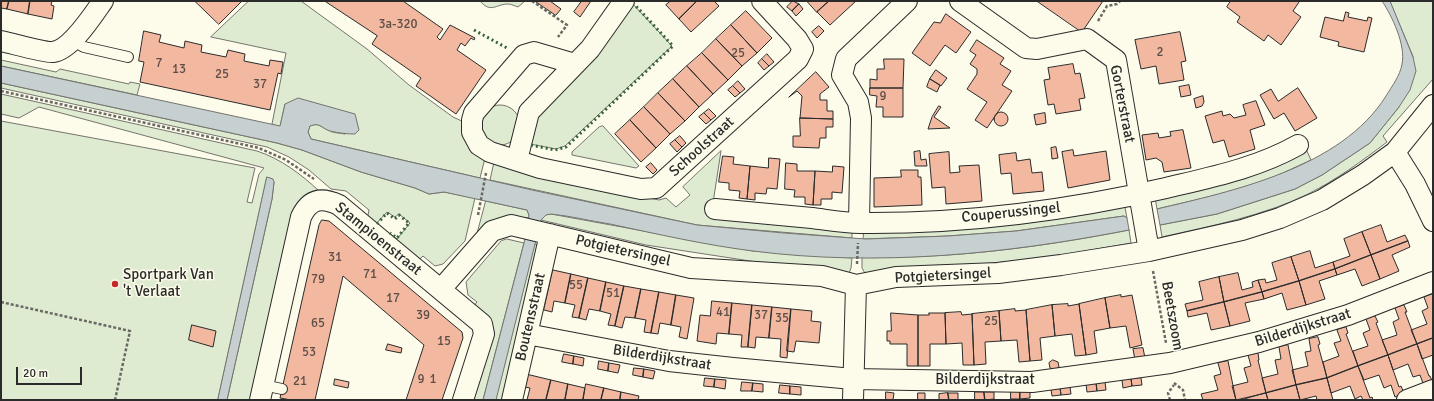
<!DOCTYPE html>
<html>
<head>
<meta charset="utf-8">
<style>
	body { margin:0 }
	#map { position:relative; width:1434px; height:401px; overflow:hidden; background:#fdfbea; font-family:Signika,sans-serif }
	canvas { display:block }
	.frame { position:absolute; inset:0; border:2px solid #2b2b2b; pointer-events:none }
	.scale { position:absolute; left:16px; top:367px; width:66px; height:18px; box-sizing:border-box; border:2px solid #2b2b2b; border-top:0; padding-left:5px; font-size:12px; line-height:14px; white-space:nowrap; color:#2b2b2b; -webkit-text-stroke:3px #fdfbea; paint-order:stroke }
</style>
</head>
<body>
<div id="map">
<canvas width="1434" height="401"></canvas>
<div class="frame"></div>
<div class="scale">20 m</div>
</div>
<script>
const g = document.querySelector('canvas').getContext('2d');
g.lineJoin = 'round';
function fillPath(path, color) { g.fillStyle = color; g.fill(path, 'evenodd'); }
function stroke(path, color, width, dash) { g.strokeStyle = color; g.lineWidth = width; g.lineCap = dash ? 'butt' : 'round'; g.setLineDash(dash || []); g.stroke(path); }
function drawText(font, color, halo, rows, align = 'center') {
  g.font = font + ' Signika,sans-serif'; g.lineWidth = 3; g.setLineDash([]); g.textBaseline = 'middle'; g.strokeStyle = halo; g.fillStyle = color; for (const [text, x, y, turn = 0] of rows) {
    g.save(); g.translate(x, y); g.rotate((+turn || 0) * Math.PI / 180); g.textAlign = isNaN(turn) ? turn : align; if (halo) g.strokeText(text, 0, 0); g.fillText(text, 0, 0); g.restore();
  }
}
const green = new Path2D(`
	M249 1H301L367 49 409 85 453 117 464 122 485 158 480 178 311 139 308 132 310 126C319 122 320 127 328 130 332 133 340 133 345 134L285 104 280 127 272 124 286 53 211 37Z
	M480 1H525L518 7C515 6 511 4 508 4 496 4 491 14 480 1Z
	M1390 1H1433V79L1383 136 1387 142C1362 161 1336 180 1308 194 1263 216 1211 226 1162 237L1160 225 1217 214 1295 189 1322 175 1370 143 1399 107 1413 57Z
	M632 3 672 46 565 146 556 149 530 144 533 118Z
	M1 60 56 72 60 69 129 84 130 82 140 84 137 95 1 66Z
	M1 83 277 143 302 150 361 172 415 188 429 194 444 192 475 198 465 241 443 264 435 266 423 256 418 261 388 237 390 234 397 239 410 223 399 214 395 217 387 212 376 224 367 220 369 210 346 191 331 189 309 170 289 157 267 147 1 88Z
	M1 94 257 151C281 159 301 174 319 191L303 197 298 204 253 400H227L272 199 274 182 267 178 218 400H1V121L255 168 247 202 252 203 259 174 264 168 39 107 19 118 1 114Z
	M480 125a20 20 0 1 1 40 0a20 20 0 1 1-40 0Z
	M603 126 639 166 636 168 572 155V152L599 127Z
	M1306 149 1311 160C1293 168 1276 177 1258 183 1225 194 1190 201 1157 209L1155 197Z
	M721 151 711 216 852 227V238L697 225 490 180 494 162 521 172 659 200 666 198 676 207 690 195 683 187Z
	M486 201 527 210 529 215V218L513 217 478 231Z
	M1124 202 1127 218 1124 216 1016 231 948 236 863 239 864 229Z
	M551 214 753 251 852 258 851 268 848 276 646 245 541 220 546 215Z
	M1129 230 1131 243 1045 258 866 275 862 268V257C952 259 1042 247 1129 230Z
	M507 239 524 243 483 400H469L491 335 473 307 477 302 468 295 466 282 501 241Z
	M534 244 542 246 507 400H496Z`);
fillPath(green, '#deebd1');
stroke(green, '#74746e', 1);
const water = new Path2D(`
	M1382 1H1390L1413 57 1416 71 1410 90 1399 107 1370 143 1322 175 1295 189 1217 214 1160 225 1157 209C1233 191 1341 168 1386 96 1392 86 1400 76 1402 64 1406 45 1392 16 1382 1Z
	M1 66 280 126 285 104 298 98 355 114 359 130 355 134C347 134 338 133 330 131 321 128 320 122 310 126L308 132 311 139 532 190 697 225 784 233 866 239 948 236 1016 231 1124 216 1127 218 1129 230C1006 254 878 267 753 251 705 245 657 234 610 224 590 221 571 216 551 214L546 215 541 220 496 400H483L524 243 529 215 527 210 444 192 429 194 415 188 361 172 302 150 277 143 1 83Z
	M267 177 273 179 274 182 272 199 227 400H218Z`);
fillPath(water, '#c7d0d0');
stroke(water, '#74746e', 1);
const building = new Path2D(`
	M1 1H9L7 9 1 8Z
	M9 1H30L28 14 7 9Z
	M30 1H52L51 5 54 6 52 19 28 14Z
	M195 1H242L219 24Z
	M325 1H403L443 29 437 37 440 40 450 25 475 38 474 40 471 38 465 46 461 43 457 50 486 70 456 114 416 86 421 78 372 44 377 36Z
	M535 1H550L561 9 556 15Z
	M582 1H591L580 17 574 12Z
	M671 1H697L679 19 666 5Z
	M697 1H714L719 6 691 32 679 19Z
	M793 1 799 4 792 11 787 7Z
	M807 1H829L817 12Z
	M829 1H856L830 25 817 12Z
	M1037 1H1103L1082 32Z
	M1231 1H1297L1299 2 1293 11 1301 17 1281 45 1268 35 1264 41 1237 22 1240 17 1227 7Z
	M799 4 803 9 796 16 792 11Z
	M746 11 772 38 757 53 731 25Z
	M1346 12 1349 13 1348 17 1367 21 1368 17 1372 18 1364 52 1338 46 1339 42 1320 37 1325 17 1343 21Z
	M946 14 971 32 956 53 945 45 930 66 912 53 934 22 940 23Z
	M731 25 757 53 742 66 716 39Z
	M819 26 824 31 817 38 812 32Z
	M144 31 161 35 159 42 184 48 185 41 202 45 201 52 226 57 228 50 245 54 244 61 269 66 270 60 283 62 281 74 278 73 270 110 140 82 144 62 139 61Z
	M1180 32 1186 61 1181 62 1184 80 1159 84 1156 66 1141 69 1135 40Z
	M716 39 742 66 728 80 702 53Z
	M977 40 1004 58 1000 64 1011 71 1002 85 1012 91 987 128 975 120 987 102 967 89 977 74V69L970 64 976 55 970 51Z
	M702 53 728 80 713 94 687 66Z
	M767 54 774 62 769 66 762 59Z
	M762 59 769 66 764 70 758 63Z
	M884 59H904L903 88H870V79L877 80V69H884Z
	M1073 64 1075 74 1080 73 1085 98 1079 99 1081 110 1056 114 1054 104 1048 105 1044 80 1050 79 1048 68Z
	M687 66 713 94 699 107 673 79Z
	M936 70 947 78 941 86 930 79Z
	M816 72 829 87 820 94V100H827V111H833V119L800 118 802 96 797 91 789 97Z
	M673 79 699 107 685 121 658 93Z
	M930 79 940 85 937 92 927 87Z
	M738 81 745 89 740 93 733 86Z
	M1189 85 1191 95 1181 97 1179 87Z
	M733 86 740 93 735 97 728 90Z
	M870 88H903V117H883V107H876L877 96 870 95Z
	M1298 88 1317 118 1295 131 1284 113 1274 119 1260 95 1271 89 1278 101Z
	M658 93 685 121 670 134 644 107Z
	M1203 96 1204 102 1202 106 1196 108 1194 99Z
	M1256 101 1265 125 1250 130 1255 149 1229 157 1224 140 1213 143 1205 116 1222 111 1223 116 1230 114 1234 118 1246 115 1243 105Z
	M939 106 941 107 934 117 950 128 928 129 932 117Z
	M644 107 670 134 656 148 630 120Z
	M709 109 716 116 711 120 704 113Z
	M994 119a7 7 0 1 1 14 0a7 7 0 1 1-14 0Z
	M704 113 711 120 706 124 699 117Z
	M1045 113 1046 123 1036 125 1034 115Z
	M800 118 833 119V127H826V138H820L819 148 793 147V136H800Z
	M630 120 656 148 641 162 615 134Z
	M1183 130 1191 168 1164 172 1162 162 1156 158 1146 160 1142 135 1158 133 1159 138 1171 136 1170 132Z
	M680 136 686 143 682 147 675 140Z
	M675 140 682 147 677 152 670 144Z
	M1056 147 1058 158 1052 159 1051 148Z
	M1073 150 1074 156 1106 151 1110 180 1068 188 1062 152Z
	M920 151 921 160 926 159 927 166H915L914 152Z
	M949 152 950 173 960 172 959 166 979 165 982 201 946 204 945 187 932 188 929 154Z
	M1016 153 1017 161 1030 159 1032 173 1042 172 1044 191 1013 194 1011 173 1001 174 999 155Z
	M723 156 734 157 733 164 750 166 747 199 739 198 740 191 729 190V183L719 182Z
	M769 158 780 159 777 189 767 188 766 194 755 193V200L747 199 750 166 768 168Z
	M651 163 657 170 653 174 646 167Z
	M786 163 797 164V171H815L813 205 805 204V197H794L795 190 785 189Z
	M833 166 844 167 842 193 832 192V199H821V205H813L815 171 832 172Z
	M901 170H918V177H921L922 205 874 207V178L901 177Z
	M322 220 329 221 462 332 463 338 442 400H406L424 345 343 276 315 400H291L280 398 319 225Z
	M1381 225 1387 242 1405 235 1408 241 1371 255 1362 232Z
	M1362 232 1371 255 1335 269 1333 262 1350 256 1344 239Z
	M1408 241 1410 247 1392 255 1399 271 1380 279 1371 255Z
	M1310 251 1315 268 1333 262 1335 269 1299 281 1291 257Z
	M1371 255 1380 279 1362 286 1355 269 1337 275 1335 269Z
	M1291 257 1299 281 1262 292 1258 280 1265 279 1266 283 1277 280 1272 263Z
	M1335 269 1337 275 1319 281 1325 299 1306 305 1299 281Z
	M553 270 571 274 565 303 554 301 552 312 544 310Z
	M1238 273 1242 290 1253 287 1252 282 1258 280 1262 292 1224 302 1219 277Z
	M571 274 588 278 579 318 572 317 575 305 565 303Z
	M1219 277 1224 302 1187 311 1185 304 1203 300 1199 282Z
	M588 278 606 282 600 311 589 309 586 320 579 318Z
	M1299 281 1306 305 1287 310 1282 293 1264 299 1262 292Z
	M606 282 624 286 615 326 608 325 611 314 600 311Z
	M624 286 641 289 635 318 625 317 622 328 615 326Z
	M641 289 659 292 651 333 644 332 646 320 635 318Z
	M659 292 676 295 671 325 660 323 658 334 651 333Z
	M1262 292 1264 299 1245 303 1250 321 1230 326 1224 302Z
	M1433 294V338L1417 344 1411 330 1427 324 1422 311 1428 308 1424 297Z
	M676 295 694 298 687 339 679 337 681 327 671 325Z
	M1121 295V297L1132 295 1142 345 1130 348 1126 326 1110 328 1105 298Z
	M1105 298 1110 328 1094 331 1097 353 1086 355 1079 304Z
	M712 301 732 303 729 334 717 333 716 344 697 341 700 315 710 316Z
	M1224 302 1230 326 1211 330 1207 313 1188 317 1187 311Z
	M732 303 752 305 748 347H741L742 335 729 334Z
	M1068 304V306L1079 304 1086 355 1075 356 1072 334 1055 336 1052 305Z
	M752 305 772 307 769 338 756 337 755 348 748 347Z
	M1052 305 1055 336 1040 338 1042 360 1030 361 1026 310Z
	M1404 305 1407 312H1405L1417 344 1388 355 1382 340 1397 335 1393 322 1399 319 1395 308Z
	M772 307 791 309 787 358 780 357 781 339 769 338Z
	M791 309 812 311 811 321 821 322 819 343 796 341 794 352 787 351Z
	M1015 309V311L1026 310 1030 361 1019 362 1017 340 1001 341 999 311Z
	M999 311 1001 341 985 342 986 364 974 365 972 314Z
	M961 312 962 315 972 314 974 365H963L962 343 946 344 945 313Z
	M891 313 918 315V366H907V344H890V341H887V331H891Z
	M929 313H945L946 344H930V366H918V315H929Z
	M1375 316 1378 322 1376 323 1388 355 1358 366 1353 351 1368 346 1363 333 1370 330 1366 319Z
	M192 325 216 331 213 347 189 340Z
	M1346 327 1348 333 1346 334 1358 366 1327 378 1323 362 1339 356 1334 343 1341 341 1337 330Z
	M1318 337 1320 344 1318 345 1327 378 1296 385 1292 370 1308 366 1305 352 1311 351 1309 339Z
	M1433 338V355L1422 359 1417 344Z
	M388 344 402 348 401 353 386 350Z
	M1417 344 1429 376H1430L1433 383 1424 386 1420 375 1413 377 1408 364 1393 370 1388 355Z
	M1288 345 1296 385 1266 393 1262 378 1278 374 1275 360 1281 359 1279 347Z
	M1143 348 1145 358 1135 360 1133 349Z
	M1258 353 1259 360H1258L1266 393 1236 400 1232 386 1248 382 1244 368 1251 366 1248 355Z
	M564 354 574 356 573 364 562 362Z
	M1388 355 1399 387 1401 386 1404 393 1395 397 1391 385 1384 388 1379 375 1364 380 1358 366Z
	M574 356 584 358 583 366 573 364Z
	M1053 360 1058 362 1059 367 1055 370 1050 368 1049 363Z
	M599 361 609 363 608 371 598 369Z
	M1228 361 1236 400H1203L1201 394 1218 390 1214 376 1221 374 1218 363Z
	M609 363 620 365 618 373 608 371Z
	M1358 366 1370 398 1372 397 1373 400H1363L1361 396 1355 399 1350 386 1331 393 1327 378Z
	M634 368 644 369 643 377 633 375Z
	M644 369 655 371 653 379 643 377Z
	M526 374 551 380 546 400H527L530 388 524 387Z
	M705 378 715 379 714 387 704 386Z
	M1141 378 1142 385 1132 386 1131 379Z
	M1327 378 1333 400H1317L1316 396 1300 400 1296 385Z
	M335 379 349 382 348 388 334 385Z
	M715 379 726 380 725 389 714 387Z
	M1131 379 1132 386 1123 388 1122 380Z
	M551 380 568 384 565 400H546Z
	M742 382 753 383 752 391H741Z
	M1105 382 1106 390 1097 391 1096 383Z
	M753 383 763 384V392L752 391Z
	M1096 383 1097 391 1087 392 1086 384Z
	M568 384 585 388 583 400H565Z
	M586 384 604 388 601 400H583Z
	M780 385 790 386V394L779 393Z
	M1296 385 1300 400H1268L1266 393Z
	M790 386 801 387V395L790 394Z
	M1070 387 1071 394 1061 395 1060 388Z
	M604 388 621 392 620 400H601Z
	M1060 388 1061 395 1052 396 1051 389Z
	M1011 391H1020V399H1011Z
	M1020 391H1030V398L1020 399Z
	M621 392 639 396 638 400H620Z
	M886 392 894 393 893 400H886Z
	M975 392H984L985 400H975Z
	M984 392H994V399L985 400Z
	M918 393H925V400H918Z
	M948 393 949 400H939V394Z
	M948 393H958V400H949Z
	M1266 393 1268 400H1241Z`);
fillPath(building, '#f2b8a0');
stroke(building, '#2b2b2b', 1);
const lane = new Path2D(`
	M71 40 84 47 128 57
	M263 385 282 389`);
const street = new Path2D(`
	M960 1 1026 48 1037 49 1087 39 1116 60 1149 251
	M1 41C11 43 45 53 53 52 71 50 93 15 103 1
	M575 64 534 52 524 55 474 113 472 120V132L479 145 490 152 540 168 626 186 641 189 656 188 798 59 803 49 797 39 762 1
	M1395 152 1415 184 1433 221
	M517 160 529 112 590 49 624 1
	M715 209C748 212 780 215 812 218 828 220 844 223 860 223 963 224 1066 211 1166 188 1212 177 1257 168 1298 145
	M859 223 861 118 858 102 842 75 846 59 907 1
	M441 289 492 231 511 225 691 268 822 276 856 285 896 277 998 273 1061 265 1149 251 1242 230 1280 218 1322 200 1363 175 1395 152 1433 105
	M527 334 669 361 733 368 853 379 1032 382 1170 363 1259 342 1348 315 1433 282
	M260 400 301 217C310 198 322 197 339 205L482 324 484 334 463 400
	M512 400 550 234
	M853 400 856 285
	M1407 400 1433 390`);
stroke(lane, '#2b2b2b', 12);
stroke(street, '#2b2b2b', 22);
stroke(new Path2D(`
	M532 1 567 25 558 37
	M1098 21 1107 6 1117 4 1120 1
	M1 91 259 148 286 160 314 179
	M478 215 486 173
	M857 264 858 243
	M1153 271 1166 343
	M1 302 130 331 115 400
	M1174 383 1183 390 1185 400
	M1170 400 1168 393 1174 385`), '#6a6964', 2.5, [3, 2]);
stroke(lane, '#fdfbea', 10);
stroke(street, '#fdfbea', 20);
stroke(new Path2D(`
	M474 30 507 48
	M531 145 555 150 566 147 673 46 634 4
	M377 224 387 213 395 219 399 215 409 223 397 238 390 233`), '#34623c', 3, [2, 3]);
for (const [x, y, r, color] of [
	[115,284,4,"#c62828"]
]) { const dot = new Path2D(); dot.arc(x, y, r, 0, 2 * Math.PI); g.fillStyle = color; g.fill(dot); stroke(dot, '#fdfbea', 1.5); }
drawText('13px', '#5d4e48', null, [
	["3a-320",398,25],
	["2",1160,53],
	["25",738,54],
	["7",159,64],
	["13",179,70],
	["25",222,75],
	["37",260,85],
	["9",883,97],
	["31",335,258],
	["71",370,275],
	["79",318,280],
	["55",576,286],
	["51",613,294],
	["17",393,299],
	["41",723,313],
	["39",423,316],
	["37",761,316],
	["35",782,319],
	["25",991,322],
	["65",318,324],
	["15",444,342],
	["53",309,353],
	["9",421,380],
	["1",433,380],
	["21",300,382]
]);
drawText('15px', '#2b2b2b', '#fdfbea', [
	["Gorterstraat",1122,104,79],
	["Schoolstraat",702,147,-42],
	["Couperussingel",1011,213,-6],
	["Stampioenstraat",378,239,39],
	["Potgietersingel",623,251,13],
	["Potgietersingel",943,276,-3],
	["Beetszoom",1172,316,80],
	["Boutensstraat",531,317,-77],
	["Bilderdijkstraat",1303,328,-17],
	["Bilderdijkstraat",662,358,9],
	["Bilderdijkstraat",985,380]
]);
drawText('15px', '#2b2b2b', '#fdfbea', [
	["Sportpark Van",123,275],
	["'t Verlaat",123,292]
], 'left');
</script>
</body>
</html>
